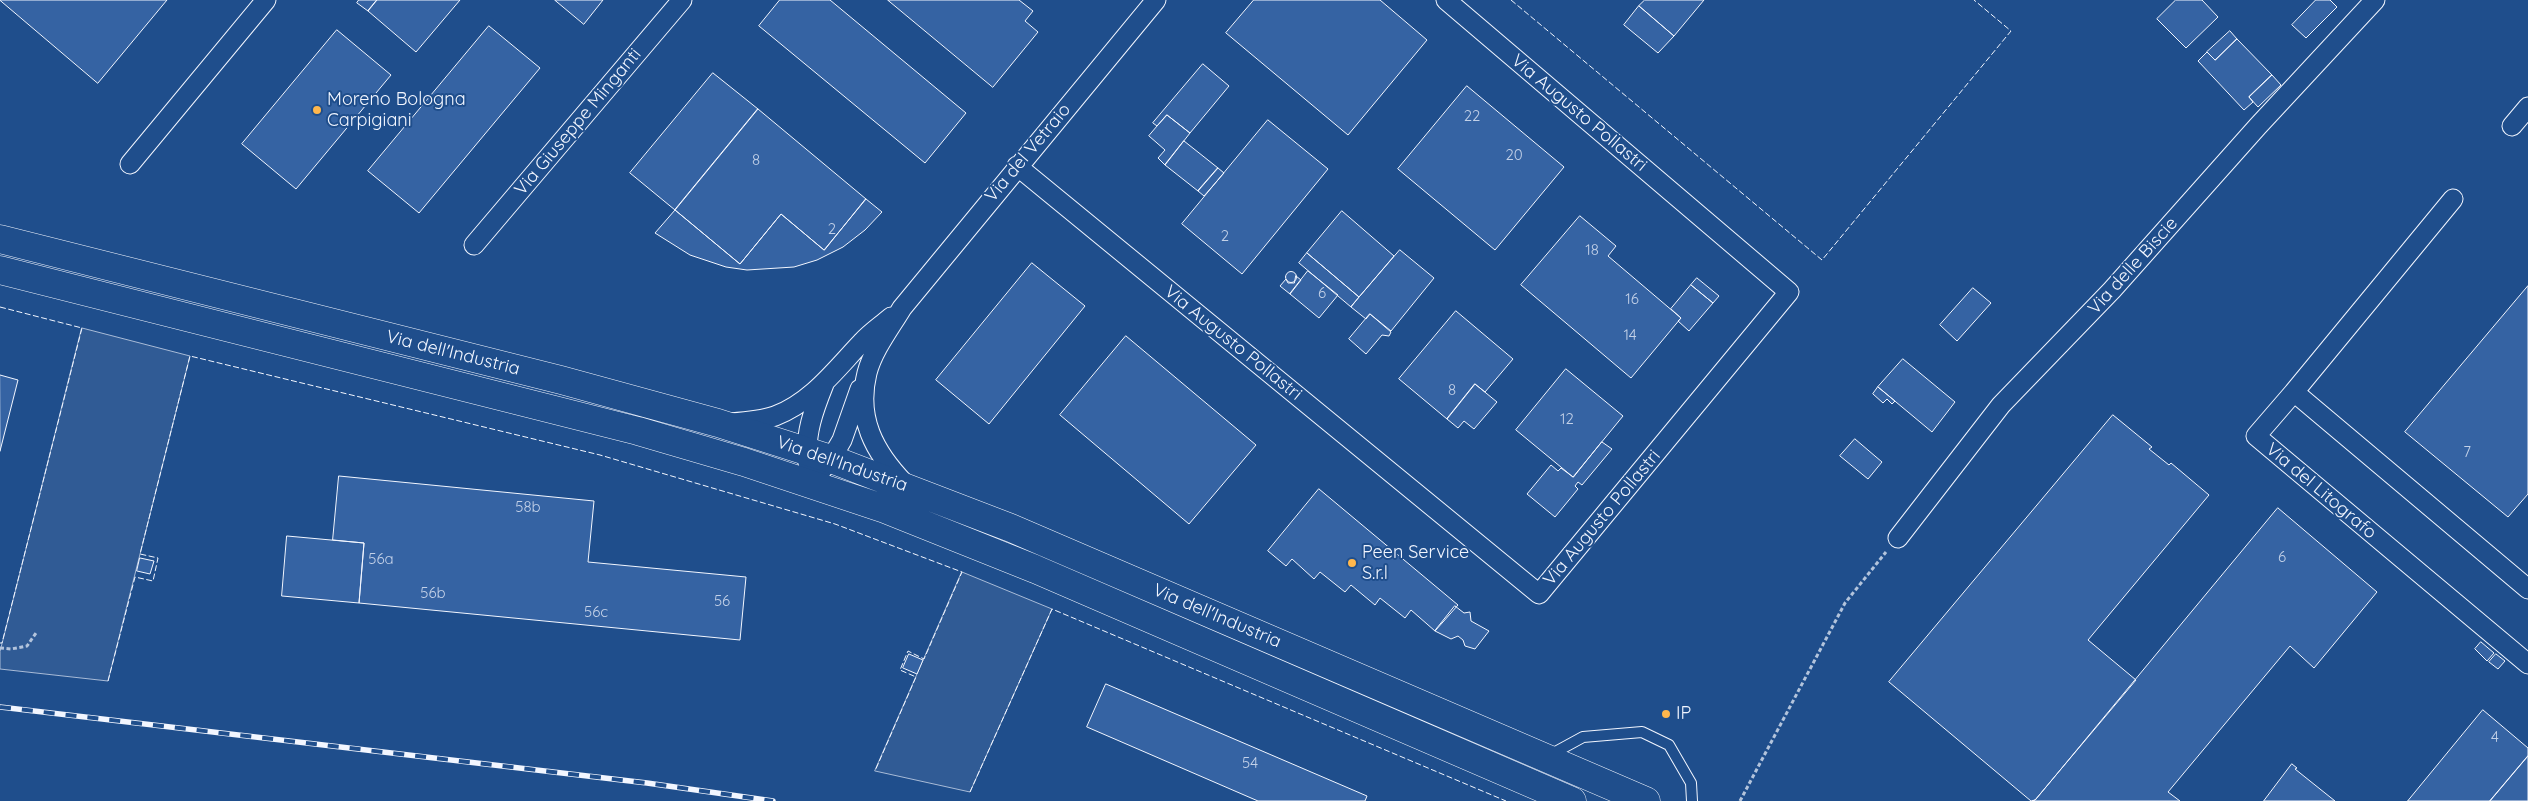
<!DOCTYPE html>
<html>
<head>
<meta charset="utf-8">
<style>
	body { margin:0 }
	canvas { display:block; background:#1f4e8c }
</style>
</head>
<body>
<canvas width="2528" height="801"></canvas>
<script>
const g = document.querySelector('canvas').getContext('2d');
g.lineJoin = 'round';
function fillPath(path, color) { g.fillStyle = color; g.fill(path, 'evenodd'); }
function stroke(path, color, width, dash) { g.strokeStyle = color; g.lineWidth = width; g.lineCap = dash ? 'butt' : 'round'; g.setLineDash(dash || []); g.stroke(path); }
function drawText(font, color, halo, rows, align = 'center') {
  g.font = font + ' Quicksand,sans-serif'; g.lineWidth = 4; g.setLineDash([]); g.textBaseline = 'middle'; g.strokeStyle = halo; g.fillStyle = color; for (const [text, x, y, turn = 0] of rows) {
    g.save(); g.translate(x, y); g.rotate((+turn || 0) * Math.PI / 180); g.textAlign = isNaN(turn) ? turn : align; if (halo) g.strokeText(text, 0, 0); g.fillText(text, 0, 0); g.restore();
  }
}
const parking = new Path2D(`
	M82 328 190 356 108 681 0 669V652Z
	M962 572 1052 609 970 792 875 771Z`);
fillPath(parking, '#305b95');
stroke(parking, '#a8bbd7', 1);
const building = new Path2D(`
	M0 0H167L98 83Z
	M359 0H377L368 11 357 3Z
	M377 0H460L416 52 368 11Z
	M555 0H603L584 24Z
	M780 0H830L966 113 925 163 759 26Z
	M888 0H1019L1033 11 1025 21 1038 32 993 87Z
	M1254 0H1380L1427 40 1348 135 1226 33Z
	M1645 0H1704L1674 36 1639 6Z
	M2176 0H2202L2218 17 2186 48 2157 19Z
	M2316 0H2330L2337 7 2306 38 2292 25Z
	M1639 6 1674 36 1658 53 1624 25Z
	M489 26 540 68 419 213 368 171Z
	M337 30 391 75 296 189 242 144Z
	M2230 31 2237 39 2215 60 2207 52Z
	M2237 39 2272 75 2249 97 2253 102 2244 110 2198 61 2207 52 2215 60Z
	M1203 64 1229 86 1190 133 1167 115 1157 126 1153 123Z
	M713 73 758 109 675 210 630 173Z
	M2272 75 2281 85 2258 107 2249 97Z
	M1467 86 1564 167 1495 250 1398 169Z
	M758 109 866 199 824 250 781 214 740 264 675 210Z
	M1167 115 1190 133 1165 165 1158 158 1165 150 1149 136Z
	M1268 120 1328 169 1242 274 1182 224Z
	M1184 141 1218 168 1198 191 1165 165Z
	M1218 168 1224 173 1204 196 1198 191Z
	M866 199 882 212 865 230 843 247 817 260 794 267 747 270 726 267 690 255 655 233 675 210 740 264 781 214 824 250Z
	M1342 211 1394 256 1359 297 1307 253Z
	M1580 216 1616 246 1608 256 1681 318 1631 378 1521 285Z
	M1400 250 1434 278 1391 331 1370 314 1366 319 1351 307Z
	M1307 253 1359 297 1351 307 1299 263Z
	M1032 263 1085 306 989 424 936 380Z
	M1308 271 1338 295 1319 318 1290 294Z
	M1285.5 277a5.5 5.5 0 1 1 11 0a5.5 5.5 0 1 1-11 0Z
	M1296 276 1301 280 1290 294 1280 286 1286 279 1288 283H1294Z
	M1697 278 1719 296 1713 303 1691 285Z
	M1691 285 1713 303 1689 331 1678 321 1681 318 1671 309Z
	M2528 286V494L2508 517 2405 432Z
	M1973 288 1991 303 1957 341 1940 325Z
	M1456 311 1513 359 1485 392 1475 384 1447 419 1399 379Z
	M1370 314 1391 332 1389 336 1382 335 1366 354 1349 339Z
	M1126 336 1256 445 1189 524 1060 415Z
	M1903 359 1955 402 1932 432 1878 387Z
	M1566 369 1623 416 1573 477 1516 430Z
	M0 375 18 380 0 451Z
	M1475 384 1497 402 1474 429 1464 421 1458 428 1447 419Z
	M1878 387 1895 401 1892 404 1887 399 1883 403 1873 394Z
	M2113 415 2152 447 2149 449 2169 465 2171 463 2209 495 2088 640 2136 680 2035 800 2031 801 1889 682Z
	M1855 439 1882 462 1868 479 1840 456Z
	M1602 442 1612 449 1582 485 1578 482 1575 486 1578 489 1555 517 1527 494 1551 465 1558 471 1561 468 1573 477Z
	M339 476 594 501 588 562 746 577 740 640 359 603 364 543 333 540Z
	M1319 489 1458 605 1435 631 1411 610 1405 618 1380 598 1375 605 1351 585 1345 592 1320 572 1314 579 1292 559 1286 566 1268 551Z
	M2278 508 2377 592 2314 668 2290 646 2168 792 2180 801H2032L2035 800Z
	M287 536 364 543 359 603 282 596Z
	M140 558 154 561 150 574 137 571Z
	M1455 606 1464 613 1470 612 1471 621 1489 631 1475 649 1465 646 1463 640 1458 636 1451 639 1435 631Z
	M2481 642 2494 653 2487 661 2475 649Z
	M909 654 923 660 917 674 903 668Z
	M2496 654 2505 661 2498 669 2489 662Z
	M1106 684 1367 796 1365 801H1258L1087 727Z
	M2483 710 2528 748V756L2490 801H2408Z
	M2528 756V801H2490Z
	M2292 764 2297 768 2295 769 2335 801H2264Z`);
fillPath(building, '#3563a3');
stroke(building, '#f2f6ff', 1);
const service = new Path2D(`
	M1550 755 1583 737 1642 732 1669 745 1691 783 1692 801`);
const minor = new Path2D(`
	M2512 126 2528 107
	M130 164 266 0
	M1017 166 1539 594 1789 292 1446 0
	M474 245 682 0
	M2294 392 2453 199
	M730 423C745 422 761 421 775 416 812 402 836 369 862 342 871 332 882 325 891 317
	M808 463C804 435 814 409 824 384
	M810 484 831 459 842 440 860 389
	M905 484C874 452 856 418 867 373 873 350 890 328 902 308L1156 0
	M1898 538 2001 405 2112 290 2258 126 2375 0
	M2528 589 2294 392 2256 436 2528 664`);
const primary = new Path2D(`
	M0 239 561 380 718 423 831 459 1011 528 1646 801
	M0 270 638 431 744 462 885 509 1035 569 1572 801`);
stroke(service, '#f2f6ff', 12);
stroke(minor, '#f2f6ff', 21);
stroke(primary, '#f2f6ff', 29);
stroke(new Path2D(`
	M0 648 11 649 27 646 36 633
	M1740 801 1845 603 1886 552`), '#b3c4dc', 3, [4, 2.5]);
stroke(service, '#1f4e8c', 10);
stroke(minor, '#1f4e8c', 19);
stroke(primary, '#1f4e8c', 28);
const rail = new Path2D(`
	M0 707 647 783 773 801`);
stroke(rail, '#f2f6ff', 5.5);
stroke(rail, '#1f4e8c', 4, [11]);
stroke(new Path2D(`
	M1511 0 1822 260 2011 31 1974 0
	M0 307 82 328 2 643H0
	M108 681 135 577 153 581 158 558 140 554 190 356 600 455 835 524 962 572 924 659 908 651 900 670 916 677 875 771
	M970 792 1052 609 1506 801`), '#f2f6ff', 1, [6, 2.5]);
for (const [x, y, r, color] of [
	[317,110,5,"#ffb74d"],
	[1352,563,5,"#ffb74d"],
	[1666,714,5,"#ffb74d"]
]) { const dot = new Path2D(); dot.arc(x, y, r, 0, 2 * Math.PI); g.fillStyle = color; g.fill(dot); stroke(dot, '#1f4e8c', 2); }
drawText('15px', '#c3d1e8', null, [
	["22",1472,116],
	["20",1514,155],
	["8",756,160],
	["2",832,229],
	["2",1225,236],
	["18",1592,250],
	["6",1322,293],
	["16",1632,299],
	["14",1630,335],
	["8",1452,390],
	["12",1567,419],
	["7",2467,452],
	["58b",528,507],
	["6",2282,557],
	["56a",381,559],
	["56b",433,593],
	["56",722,601],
	["56c",596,612],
	["4",2495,737],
	["54",1250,763]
]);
drawText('18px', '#f2f6ff', '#1f4e8c', [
	["Moreno Bologna",327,100],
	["Carpigiani",327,121],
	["Peen Service",1362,553],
	["S.r.l",1362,574],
	["IP",1676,714]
], 'left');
drawText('18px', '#f2f6ff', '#1f4e8c', [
	["Via Augusto Pollastri",1579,113,40],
	["Via Giuseppe Minganti",578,122,-50],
	["Via del Vetraio",1028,153,-50],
	["Via delle Biscie",2133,266,-48],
	["Via Augusto Pollastri",1233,343,39],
	["Via dell'Industria",453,353,14],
	["Via dell'Industria",842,464,19],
	["Via del Litografo",2321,491,40],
	["Via Augusto Pollastri",1602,518,-50],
	["Via dell'Industria",1217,616,23]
]);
</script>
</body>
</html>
